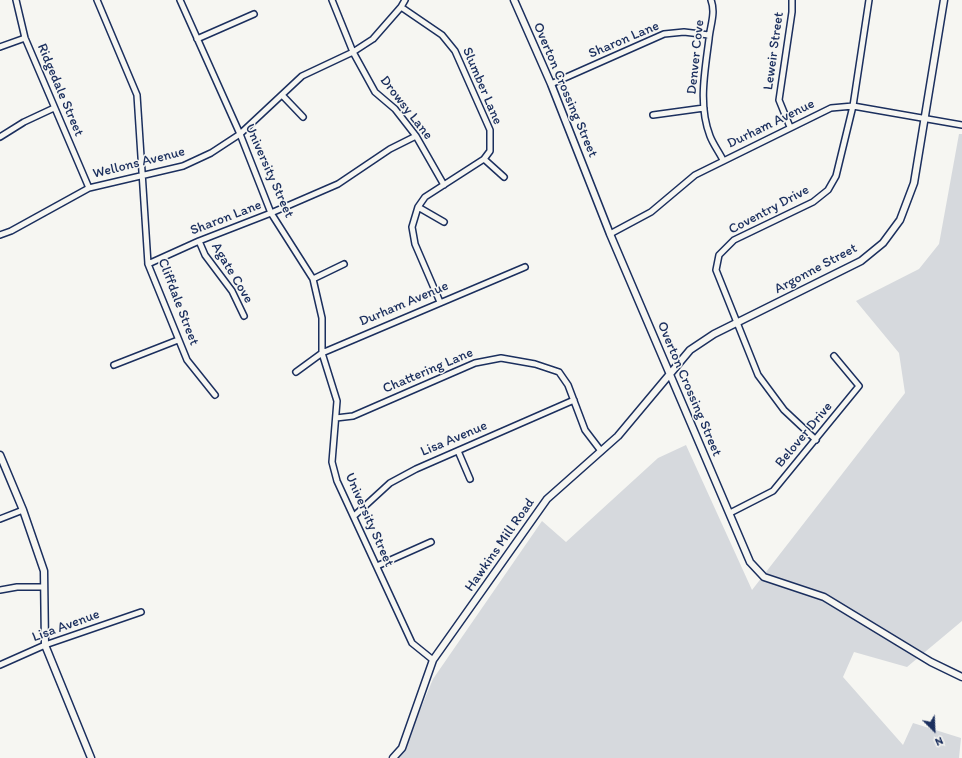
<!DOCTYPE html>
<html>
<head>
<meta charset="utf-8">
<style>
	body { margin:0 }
	#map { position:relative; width:962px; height:758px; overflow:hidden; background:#f6f6f2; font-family:Itim,sans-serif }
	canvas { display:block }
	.north { position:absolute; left:914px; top:710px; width:40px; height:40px; -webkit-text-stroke:3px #f6f6f2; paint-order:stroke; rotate:156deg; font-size:11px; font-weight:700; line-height:16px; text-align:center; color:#1b2f5e }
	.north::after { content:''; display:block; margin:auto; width:14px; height:18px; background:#1b2f5e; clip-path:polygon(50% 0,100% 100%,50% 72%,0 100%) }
</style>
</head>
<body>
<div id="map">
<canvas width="962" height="758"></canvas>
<div class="north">N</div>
</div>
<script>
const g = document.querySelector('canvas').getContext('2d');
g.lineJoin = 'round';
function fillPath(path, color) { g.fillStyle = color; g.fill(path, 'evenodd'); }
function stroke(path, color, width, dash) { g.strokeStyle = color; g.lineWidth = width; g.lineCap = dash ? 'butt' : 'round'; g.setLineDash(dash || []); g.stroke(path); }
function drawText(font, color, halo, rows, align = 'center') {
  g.font = font + ' Itim,sans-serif'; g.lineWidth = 3; g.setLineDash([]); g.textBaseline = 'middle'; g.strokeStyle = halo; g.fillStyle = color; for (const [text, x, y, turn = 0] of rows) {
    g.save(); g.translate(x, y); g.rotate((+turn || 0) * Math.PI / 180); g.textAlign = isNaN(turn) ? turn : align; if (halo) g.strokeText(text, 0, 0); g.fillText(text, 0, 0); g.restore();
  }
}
fillPath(new Path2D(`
	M959 134H962V621L907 667 854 652 843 677 903 745 913 723 961 738 959 758H400L433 679 542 521 566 542 658 458 686 445 752 590 905 393 899 353 856 301 919 269 939 244Z`), '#d6d9dd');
const minor = new Path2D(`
	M16 0 25 38 89 188
	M97 0 137 95 148 264 187 360 215 395
	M180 0 240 134 271 213 313 279 322 318V353L337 401 332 462 337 481 412 643 433 660
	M332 0 353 52 375 92 395 109 416 136 444 185
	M711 0C716 13 710 26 709 39 705 71 698 105 710 136 713 144 719 152 723 160
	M401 7 442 35 455 51 490 130V151L484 159 425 197 418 207 412 227 415 244 440 302
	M197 39 254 14
	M0 47 25 38
	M551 84 664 34 684 32 709 35
	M282 95 303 117
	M653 115 704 108
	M790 127 779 100 792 12V0
	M0 137 24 122 54 108
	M484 159 504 177
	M418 207 444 222
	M610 234 651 212 695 175 831 108 853 106 962 125
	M0 235 11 231 89 188 183 166 211 153 240 134 302 76 353 52 373 39 401 7 405 0
	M199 241 205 255 232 291 244 316
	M148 264 199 241 271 213 338 184 390 149 416 136
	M313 279 344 264
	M114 365 178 340
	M296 372 322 353 525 267
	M336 418 353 416 475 363 501 358 535 364 559 372 568 385 585 430 601 451
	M816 440 784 410 758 375 716 270 719 255 734 240 813 202 828 190 836 176 853 106 869 0
	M458 451 470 479
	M730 513 773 491 859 386 834 356
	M354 516 390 483 416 469 574 400
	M0 519 23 510
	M377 566 431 542
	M0 590 17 587H44
	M0 665 45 645 141 612`);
const tertiary = new Path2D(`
	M514 0 551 84 610 234 750 562 764 577 824 597 931 662 962 677
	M0 455 23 510 44 571 45 645 91 758
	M393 758 402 748 433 660 547 499 618 436 690 350 714 334 861 261 883 243 900 220 914 183 944 0`);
stroke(minor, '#1b2f5e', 8);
stroke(tertiary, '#1b2f5e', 9);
stroke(minor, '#f6f6f2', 5);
stroke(tertiary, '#f6f6f2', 6);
drawText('14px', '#1b2f5e', '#f6f6f2', [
	["Sharon Lane",624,40,-23],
	["Leweir Street",774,51,-82],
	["Denver Cove",696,57,-84],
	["Slumber Lane",482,86,67],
	["Ridgedale Street",60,90,67],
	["Overton Crossing Street",565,90,67],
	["Drowsy Lane",406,108,52],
	["Durham Avenue",771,124,-26],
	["Wellons Avenue",139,163,-14],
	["University Street",269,171,66],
	["Coventry Drive",769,210,-28],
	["Sharon Lane",226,218,-21],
	["Argonne Street",816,269,-28],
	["Agate Cove",232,273,59],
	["Cliffdale Street",178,302,69],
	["Durham Avenue",404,304,-23],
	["Chattering Lane",428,371,-23],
	["Overton Crossing Street",689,389,67],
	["Belover Drive",804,435,-50],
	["Lisa Avenue",454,439,-23],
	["University Street",369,520,66],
	["Hawkins Mill Road",500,545,-55],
	["Lisa Avenue",66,626,-20]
]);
</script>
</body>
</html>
